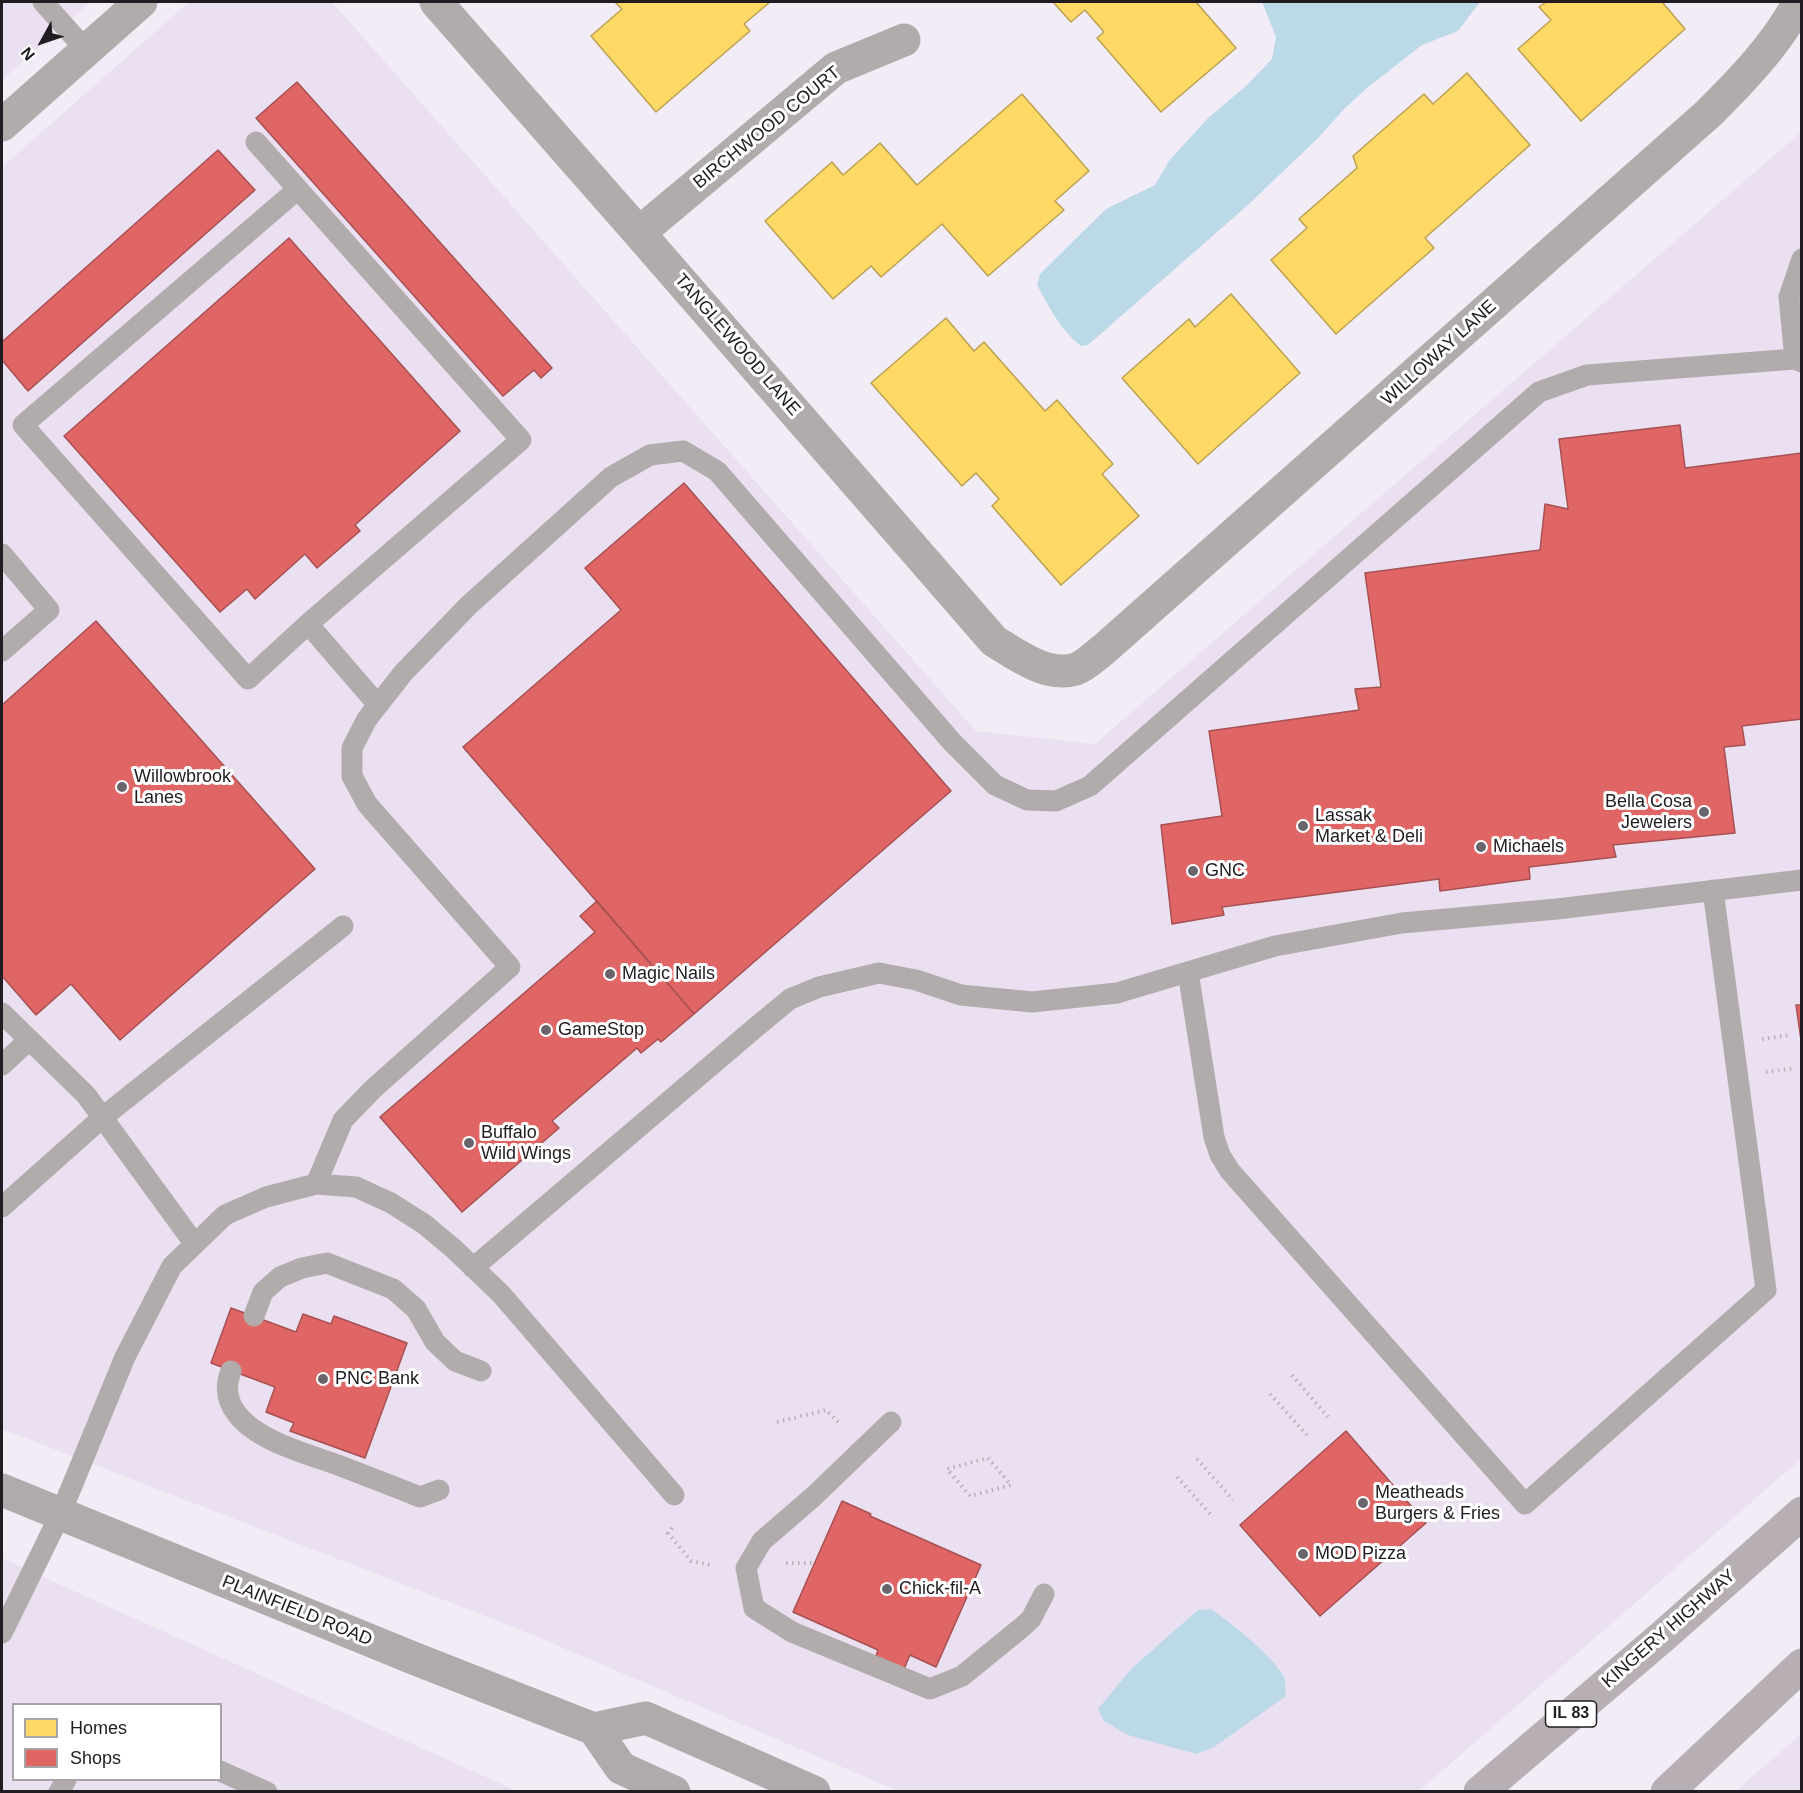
<!DOCTYPE html>
<html>
<head>
<meta charset="utf-8">
<style>
	body { margin:0 }
	#map { position:relative; width:1803px; height:1793px; overflow:hidden; background:#f2ecf6; font-family:Arial,sans-serif }
	canvas { display:block }
	.frame { position:absolute; inset:0; border:3px solid #201c22; pointer-events:none }
	.legend { position:absolute; left:12px; top:1703px; width:210px; height:78px; box-sizing:border-box; background:#fff; border:2px solid #a6a4a7; margin:0; padding:8px 10px; list-style:none; font-size:18px; color:#201c22 }
	.legend li { display:flex; align-items:center; gap:12px; height:30px }
	.legend b { width:30px; border:2px solid #a6a4a7 }
	.north { position:absolute; left:12px; top:12px; width:60px; height:60px; -webkit-text-stroke:4px #fff; paint-order:stroke; rotate:230deg; font-size:16px; font-weight:700; line-height:24px; text-align:center; color:#201c22 }
	.north::after { content:''; display:block; margin:auto; width:21px; height:27px; background:#201c22; clip-path:polygon(50% 0,100% 100%,50% 72%,0 100%) }
</style>
</head>
<body>
<div id="map">
<canvas width="1803" height="1793"></canvas>
<div class="frame"></div>
<ul class="legend">
<li><b style="height:16px;background:#ffd966"></b>Homes</li>
<li><b style="height:16px;background:#e06666"></b>Shops</li>
</ul>
<div class="north">N</div>
</div>
<script>
const g = document.querySelector('canvas').getContext('2d');
g.lineJoin = 'round';
function fillPath(path, color) { g.fillStyle = color; g.fill(path, 'evenodd'); }
function stroke(path, color, width, dash) { g.strokeStyle = color; g.lineWidth = width; g.lineCap = dash ? 'butt' : 'round'; g.setLineDash(dash || []); g.stroke(path); }
function drawText(font, color, halo, rows, align = 'center') {
  g.font = font + ' Arial,sans-serif'; g.lineWidth = 6; g.setLineDash([]); g.textBaseline = 'middle'; g.strokeStyle = halo; g.fillStyle = color; for (const [text, x, y, turn = 0] of rows) {
    g.save(); g.translate(x, y); g.rotate((+turn || 0) * Math.PI / 180); g.textAlign = isNaN(turn) ? turn : align; if (halo) g.strokeText(text, 0, 0); g.fillText(text, 0, 0); g.restore();
  }
}
fillPath(new Path2D(`
	M2 2H90L2 80Z
	M189 2H332L976 731 1095 744 1801 132V1459L1419 1791H898L516 1628 2 1429V167Z
	M2 1558 43 1577 517 1791H2ZM14 1704H220V1780H14Z
	M1801 1734V1791H1736L1747 1781Z`), '#ebe0f1');
fillPath(new Path2D(`
	M1262 2H1480L1458 31 1422 45 1367 88 1345 108 1319 137 1249 204 1088 345 1081 346C1061 331 1049 307 1037 285L1040 274 1106 209 1155 185 1169 161 1207 119 1247 85 1272 59 1276 37Z
	M1211 1609C1232 1624 1272 1655 1284 1677 1286 1682 1285 1690 1286 1696L1214 1747 1196 1754 1128 1735 1104 1721 1098 1709 1132 1668 1198 1610Z`), '#bcd9e8');
const homes = new Path2D(`
	M615 2H770L744 24 750 31 656 112 591 36 622 9Z
	M1053 2H1196L1236 48 1161 112 1097 38 1104 32 1085 10 1071 22Z
	M1546 2H1665L1663 3 1685 29 1581 121 1518 49 1551 20 1539 7Z
	M1467 73 1530 145 1425 238 1434 248 1336 334 1271 260 1307 228 1299 219 1357 168 1353 156 1424 94 1433 104Z
	M1022 94 1089 171 1055 201 1064 210 988 276 942 224 881 277 871 266 833 299 765 221 832 162 843 175 880 143 917 185Z
	M1231 294 1300 373 1198 464 1122 378 1189 319 1195 327Z
	M946 318 974 351 984 342 1045 411 1057 400 1113 464 1102 474 1139 516 1061 585 992 506 999 499 976 473 962 486 871 383Z`);
fillPath(homes, '#ffd966');
stroke(homes, '#bca052', 1.5);
const shops = new Path2D(`
	M297 82 552 368 541 378 534 370 503 396 256 118Z
	M218 150 255 190 28 391 2 360V342Z
	M289 238 460 431 355 525 360 531 317 568 305 554 255 599 247 589 220 612 64 436Z
	M1680 425 1685 468 1802 453V719L1742 726 1745 745 1724 747 1735 833 1613 845 1616 857 1529 867 1530 879 1440 891 1439 879 1222 907 1224 915 1172 924 1161 825 1222 816 1209 731 1359 710 1355 689 1381 687 1365 573 1540 550 1545 504 1568 509 1559 439Z
	M684 483 951 791 694 1014 463 747 621 610 585 568Z
	M96 621 315 869 120 1040 71 984 36 1015 2 976V705Z
	M597 901 694 1014 661 1042 658 1039 641 1053 637 1048 552 1121 559 1128 462 1212 380 1117 595 932 580 916Z
	M1796 1005H1802V1047Z
	M231 1308 296 1332 303 1314 331 1324 334 1316 407 1343 365 1458 290 1431 294 1423 266 1412 275 1387 211 1363Z
	M1346 1431 1426 1523 1320 1616 1240 1525Z
	M842 1501 871 1514 870 1516 981 1565 936 1667 910 1655 904 1669 876 1656 878 1650 793 1612Z`);
fillPath(shops, '#e06666');
stroke(shops, '#a65052', 1.5);
stroke(new Path2D(`
	M1762 1039 1791 1035
	M1766 1072 1795 1068
	M1292 1375 1328 1417
	M1270 1394 1307 1435
	M777 1422 826 1410 840 1424
	M988 1458 1011 1485 970 1496 947 1469Z
	M1197 1459 1233 1500
	M1177 1477 1213 1517
	M672 1528 668 1533 691 1561 710 1565
	M786 1563H815`), '#b6b0b5', 4, [1.5, 4.5]);
stroke(new Path2D(`
	M43 2 86 50
	M256 142 521 440 308 624 378 705
	M298 189 23 425 248 679 308 624
	M1795 359 1789 297 1802 259
	M2 554 49 610 2 651
	M1188 972 1214 1137 1220 1155 1230 1171 1525 1504 1766 1290 1713 890
	M2 1013 86 1095 194 1243
	M2 1065 29 1040
	M316 1184 343 1120 373 1089 510 967 367 804 352 776V748L367 719 404 672 469 605 611 477 650 455 683 451 717 471 952 742 995 785 1027 800 1056 801 1090 786 1539 392 1587 375 1795 359 1802 362
	M2 1207 103 1117 343 926
	M473 1268 755 1028 790 999 819 987 879 973 916 980 961 995 1032 1002 1117 993 1275 946 1402 923 1557 909 1802 880
	M254 1316 263 1292 280 1277 302 1268 327 1263 393 1289 416 1309 435 1342 455 1361 481 1371
	M231 1371C225 1386 226 1400 237 1414 257 1441 308 1454 338 1465 366 1476 393 1486 420 1497L439 1490
	M891 1422 813 1497 762 1541 746 1568 754 1608 792 1632 930 1689 962 1676 1021 1628 1031 1619 1044 1594
	M2 1633 60 1515 125 1357 172 1266 225 1215 266 1197 316 1184 356 1187 391 1203 424 1224 454 1249 501 1294 674 1495
	M220 1771 267 1792
	M59 1792 66 1780`), '#b1abac', 21);
stroke(new Path2D(`
	M436 2 639 233 994 641C1017 655 1047 678 1076 669 1085 666 1095 656 1103 650L1709 113C1743 79 1776 45 1799 2
	M2 125 141 2
	M639 233 836 68 904 40`), '#b1abac', 33);
stroke(new Path2D(`
	M2 1490 413 1658 594 1729 646 1718 814 1792
	M594 1729 621 1768 674 1792`), '#b1aaac', 33);
stroke(new Path2D(`
	M1480 1792 1662 1637 1802 1513
	M1667 1792 1802 1665`), '#b8afb4', 33);
for (const [x, y, r, color] of [
	[122,787,6,"#6a656c"],
	[1704,812,6,"#6a656c"],
	[1303,826,6,"#6a656c"],
	[1481,847,6,"#6a656c"],
	[1193,871,6,"#6a656c"],
	[610,974,6,"#6a656c"],
	[546,1030,6,"#6a656c"],
	[469,1143,6,"#6a656c"],
	[323,1379,6,"#6a656c"],
	[1363,1503,6,"#6a656c"],
	[1303,1554,6,"#6a656c"],
	[887,1589,6,"#6a656c"]
]) { const dot = new Path2D(); dot.arc(x, y, r, 0, 2 * Math.PI); g.fillStyle = color; g.fill(dot); stroke(dot, '#fff', 2); }
for (const [x, y, w] of [
	[1571,1714,51]
]) { const box = new Path2D(); box.roundRect(x - w / 2, y - 13, w, 26, 4.5); g.fillStyle = '#fff'; g.fill(box); stroke(box, '#201c22', 1.5); }
drawText('bold 16px', '#201c22', null, [
	["IL 83",1571,1714]
]);
drawText('18px', '#201c22', '#fff', [
	["BIRCHWOOD COURT",767,128,-39],
	["TANGLEWOOD LANE",737,345,49],
	["WILLOWAY LANE",1439,353,-42],
	["PLAINFIELD ROAD",297,1611,22],
	["KINGERY HIGHWAY",1669,1629,-41]
]);
drawText('18px', '#201c22', '#fff', [
	["Willowbrook",134,777],
	["Lanes",134,798],
	["Bella Cosa",1692,802,"right"],
	["Jewelers",1692,823,"right"],
	["Lassak",1315,816],
	["Market & Deli",1315,837],
	["Michaels",1493,847],
	["GNC",1205,871],
	["Magic Nails",622,974],
	["GameStop",558,1030],
	["Buffalo",481,1133],
	["Wild Wings",481,1154],
	["PNC Bank",335,1379],
	["Meatheads",1375,1493],
	["Burgers & Fries",1375,1514],
	["MOD Pizza",1315,1554],
	["Chick-fil-A",899,1589]
], 'left');
</script>
</body>
</html>
